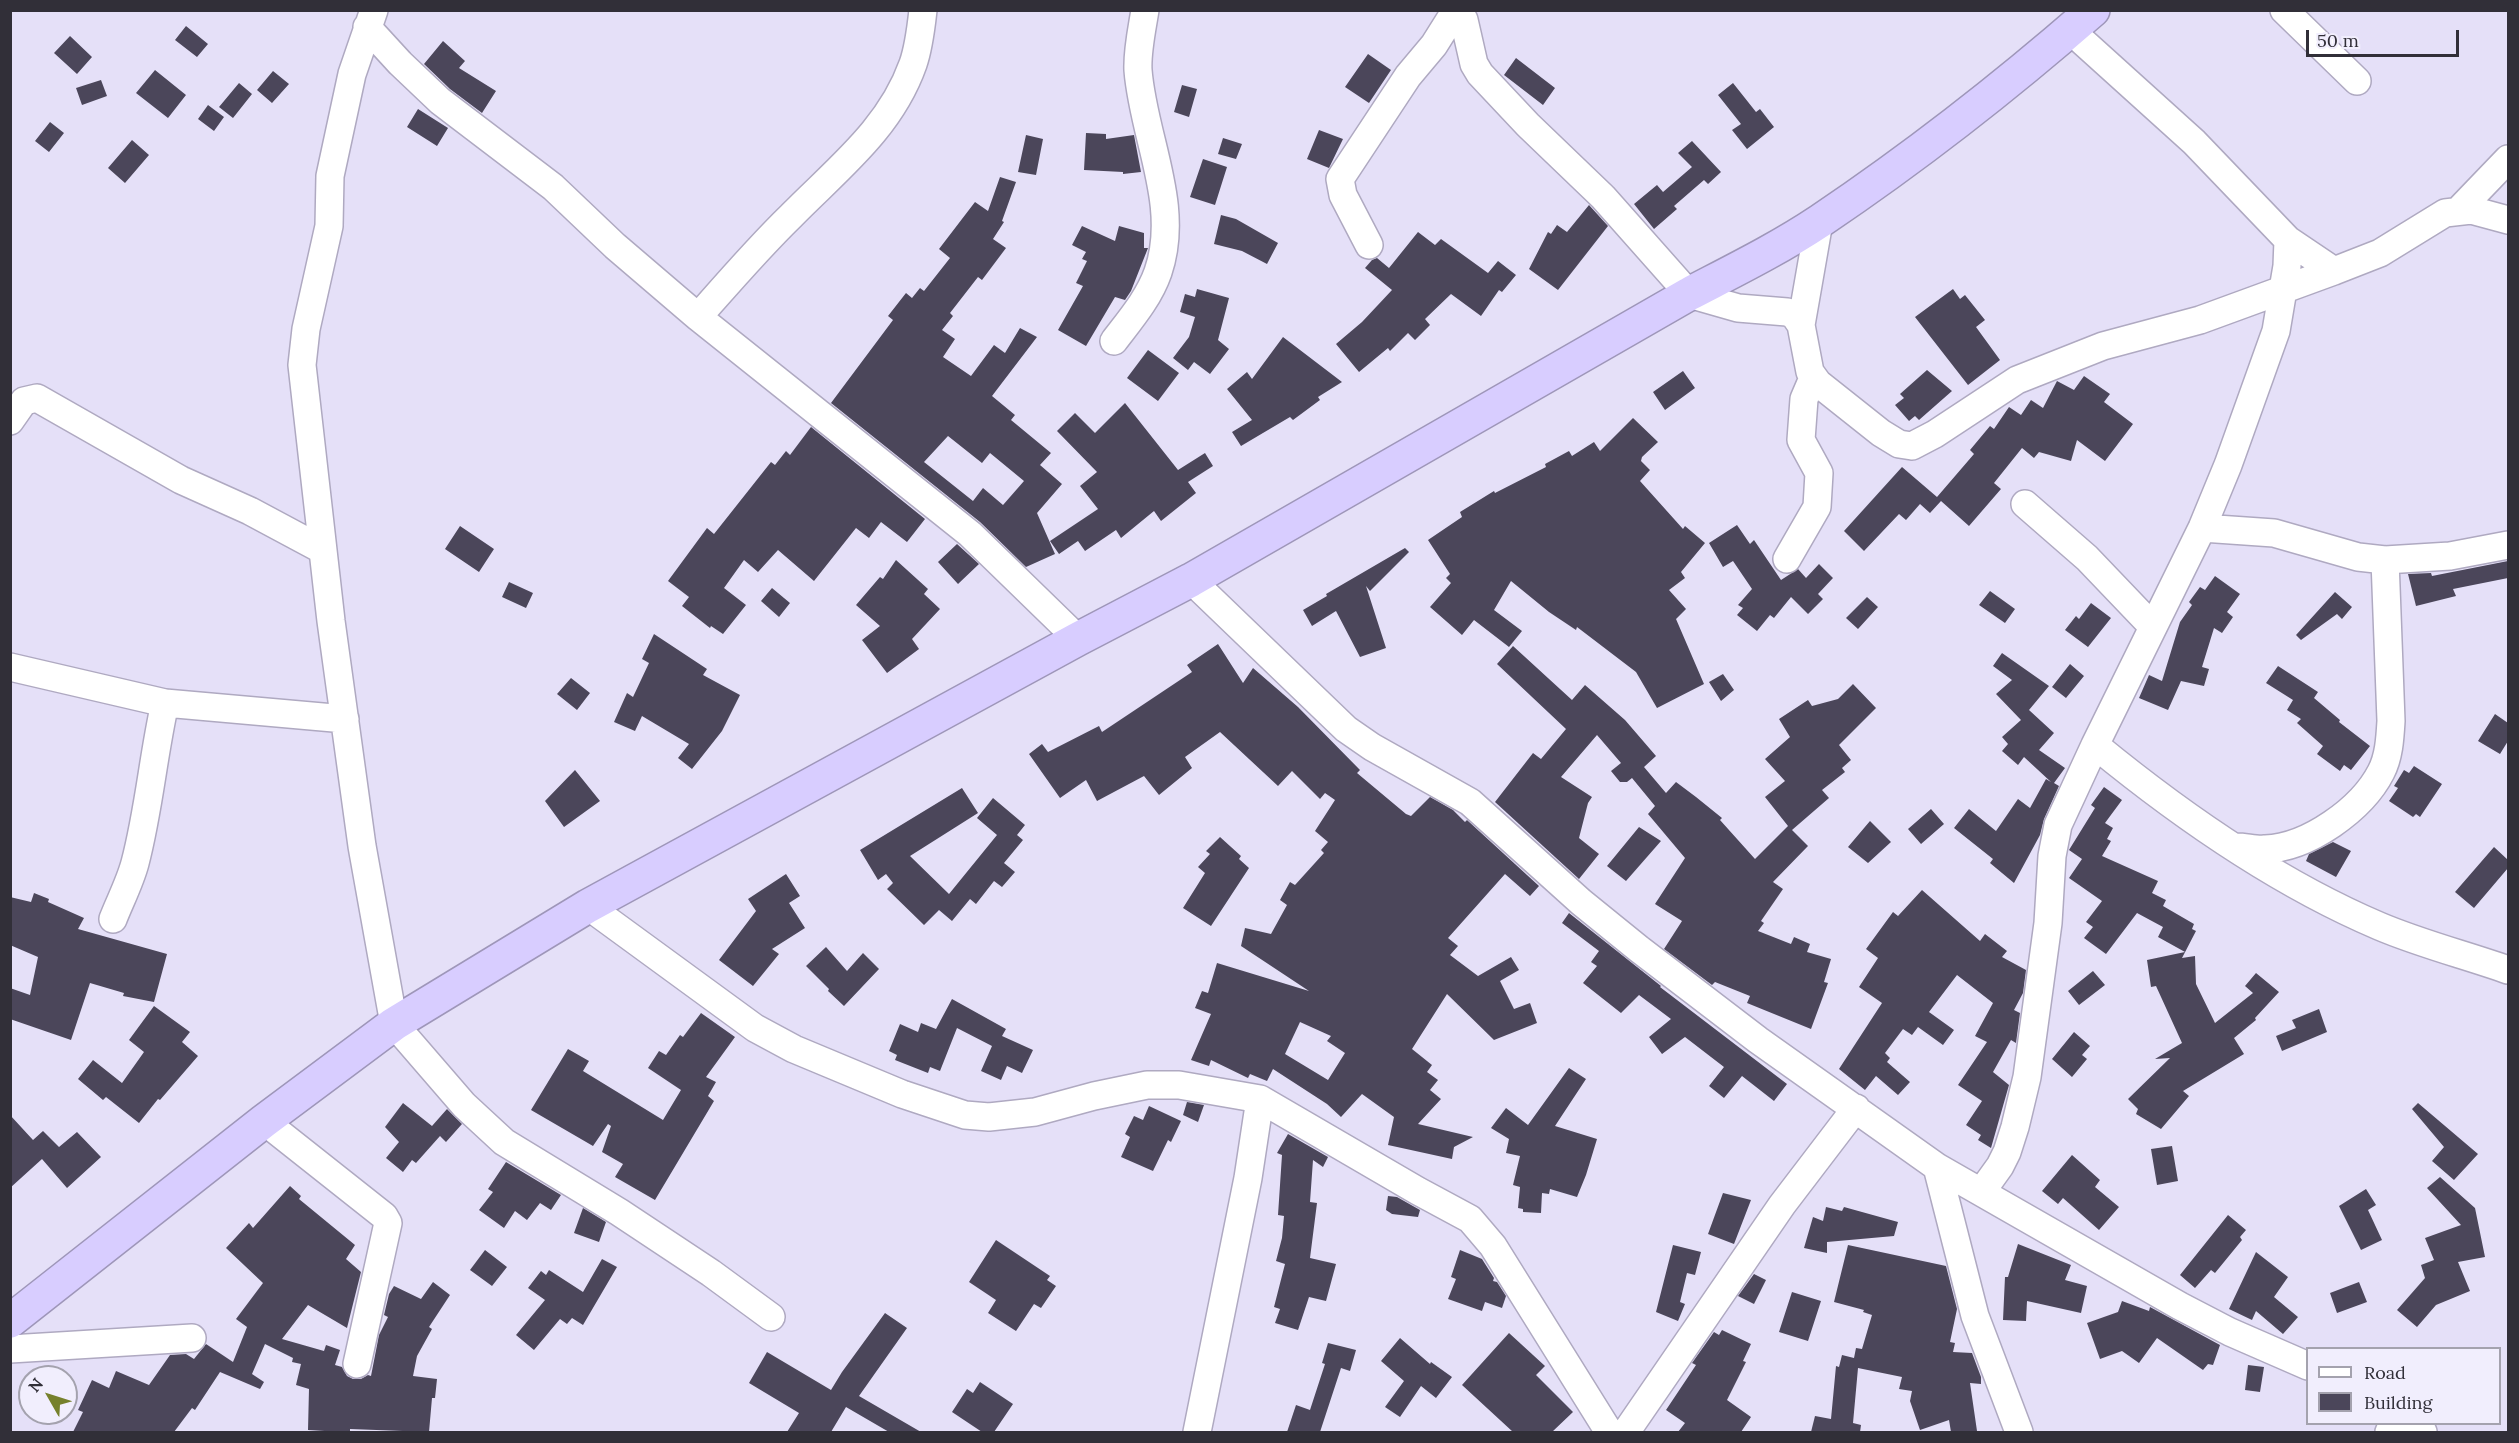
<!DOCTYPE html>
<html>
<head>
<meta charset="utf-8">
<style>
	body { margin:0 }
	#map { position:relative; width:2519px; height:1443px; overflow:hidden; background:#e5e0f8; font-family:Lora,serif }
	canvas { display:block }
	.frame { position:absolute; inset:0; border:12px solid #312f38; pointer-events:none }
	.legend { position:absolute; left:2306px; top:1347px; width:195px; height:78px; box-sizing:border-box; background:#f1eefd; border:2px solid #a4a2ae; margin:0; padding:8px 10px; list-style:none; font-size:18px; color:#312f38 }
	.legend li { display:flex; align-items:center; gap:12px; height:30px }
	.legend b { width:30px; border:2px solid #a4a2ae }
	.north { position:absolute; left:18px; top:1365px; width:60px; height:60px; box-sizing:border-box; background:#f1eefd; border:2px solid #a4a2ae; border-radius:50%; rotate:309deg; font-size:16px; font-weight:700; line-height:24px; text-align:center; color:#312f38 }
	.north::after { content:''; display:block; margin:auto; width:21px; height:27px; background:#76802c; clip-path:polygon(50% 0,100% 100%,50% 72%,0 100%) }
	.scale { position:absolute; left:2306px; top:30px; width:153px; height:27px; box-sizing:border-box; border:3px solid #312f38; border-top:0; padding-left:8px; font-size:18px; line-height:21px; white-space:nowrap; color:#312f38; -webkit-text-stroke:4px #f1eefd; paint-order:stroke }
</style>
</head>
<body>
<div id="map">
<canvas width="2519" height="1443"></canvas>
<div class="frame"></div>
<ul class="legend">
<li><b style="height:8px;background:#fff"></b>Road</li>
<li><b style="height:16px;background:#4b465a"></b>Building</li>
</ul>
<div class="north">N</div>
<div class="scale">50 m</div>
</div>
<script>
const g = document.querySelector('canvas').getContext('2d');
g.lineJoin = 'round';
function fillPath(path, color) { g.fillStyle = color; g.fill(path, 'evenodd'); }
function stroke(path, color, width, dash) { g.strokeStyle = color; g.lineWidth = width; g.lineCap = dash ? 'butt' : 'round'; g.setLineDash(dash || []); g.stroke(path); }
fillPath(new Path2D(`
	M186 26 208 44 197 57 175 40Z
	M70 36 92 57 77 74 54 53Z
	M443 41 465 61 459 68 496 91 482 113 450 89 424 64Z
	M1368 54 1391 70 1369 103 1345 87Z
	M1516 58 1555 88 1543 105 1504 75Z
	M155 70 186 95 168 118 136 93Z
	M273 71 289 84 272 103 257 90Z
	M101 80 107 96 82 105 76 88Z
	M239 83 252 94 233 118 219 107Z
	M1733 83 1756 112 1760 109 1774 127 1747 149 1732 130 1741 124 1718 95Z
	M1182 85 1197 89 1189 117 1174 112Z
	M208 105 224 117 214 131 198 119Z
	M418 109 448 128 437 146 407 127Z
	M50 122 64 133 49 152 35 141Z
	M1319 130 1343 139 1329 168 1307 159Z
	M1086 133 1106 134V139L1134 135 1141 172 1123 174V172L1084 170Z
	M1026 135 1043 139 1036 175 1018 172Z
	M1223 138 1242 144 1236 159 1218 154Z
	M132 140 149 155 125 183 108 168Z
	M1692 141 1721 172 1708 184 1704 180 1674 206 1677 209 1654 229 1634 204 1657 185 1663 192 1692 167 1678 153Z
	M1203 159 1227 167 1215 205 1190 197Z
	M1000 177 1016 182 1002 221 1004 222 993 239 1006 248 982 280 978 277 950 313 953 316 942 330 955 339 943 357 971 376 994 345 1005 353 1020 328 1037 337 992 396 1015 415 1011 420 1051 453 1040 465 1062 484 1037 513 1055 554 1026 567 980 522 831 403 893 320 888 316 906 293 912 298 920 288 924 291 950 258 939 249 975 202 988 211ZM948 436 982 463 990 453 1024 481 1003 505 983 488 973 501 924 462Z
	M1589 205 1608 226 1558 290 1529 269 1548 232 1551 234 1557 225 1567 232Z
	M1221 215 1236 219 1278 243 1267 264 1242 251 1214 244Z
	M1082 226 1115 241 1119 226 1144 233V248H1148L1131 291 1125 300 1115 297 1086 346 1058 330 1083 286 1076 283 1087 261 1082 259 1086 252 1072 245Z
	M1418 232 1435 245 1441 239 1488 273 1498 261 1516 275 1502 292 1499 290 1481 316 1451 294 1425 319 1430 325 1415 340 1408 333 1390 351 1388 348 1359 372 1336 344 1362 322 1392 290 1365 268 1372 260 1377 258 1389 268Z
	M1197 289 1229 298 1218 340 1229 349 1210 374 1194 362 1188 370 1173 358 1189 337 1195 317 1180 312 1185 294 1195 297Z
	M1953 289 1960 299 1965 295 1985 320 1976 327 2000 360 1968 385 1915 317Z
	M1283 337 1342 382 1318 397 1320 400 1293 420 1290 417 1241 446 1232 432 1252 420 1227 389 1247 372 1252 379Z
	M1148 350 1179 373 1158 401 1127 378Z
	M1927 370 1952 391 1919 420 1915 416 1909 421 1895 405 1904 398 1900 394Z
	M1683 371 1695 388 1665 410 1653 392Z
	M2084 376 2110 394 2104 402 2133 424 2105 461 2077 440 2071 461 2039 452 2034 458 2022 448 1994 483 2001 489 1969 526 1941 501 1930 513 1920 504 1906 520 1899 514 1864 551 1844 531 1902 467 1937 497 1974 454 1970 450 1990 426 1994 429 2009 407 2021 415 2031 400 2043 408 2057 381 2074 390Z
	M1125 403 1178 470 1205 453 1213 466 1188 482 1196 493 1161 521 1154 511 1121 538 1116 530 1085 551 1078 541 1059 554 1050 541 1098 509 1080 486 1097 472 1057 431 1075 413 1095 433Z
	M1633 418 1658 442 1642 457 1641 461 1650 470 1640 481 1683 529 1685 526 1705 543 1681 572 1685 578 1669 590 1686 609 1676 619 1704 684 1657 708 1636 672 1577 627 1576 630 1549 612 1511 581 1494 610 1522 631 1509 647 1474 620 1462 635 1430 607 1451 583 1446 578 1450 574 1428 540 1462 517 1460 512 1494 491 1495 493 1546 467 1545 464 1569 451 1572 456 1594 442 1600 451Z
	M811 427 925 519 907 542 881 522 869 538 856 528 814 581 778 550 758 572 744 560 724 588 746 605 723 634 711 626 710 628 682 606 689 597 668 581 707 528 714 534 771 462 775 465 786 451 790 455Z
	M1737 525 1750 544 1754 540 1781 580 1798 569 1806 578 1819 564 1833 578 1818 594 1823 599 1808 614 1791 597 1774 618 1770 615 1757 631 1737 615 1743 608 1738 605 1752 589 1733 561 1723 567 1709 543Z
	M460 526 494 549 479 572 445 549Z
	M957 544 979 564 958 584 938 562Z
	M1405 548 1409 552 1370 591 1366 586 1386 648 1360 657 1336 611 1312 626 1303 610 1327 596 1326 594Z
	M896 560 928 589 924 594 940 609 912 639 919 649 887 673 862 640 880 626 856 605 880 577 883 579Z
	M2508 561V578L2453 589 2456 596 2416 606 2408 574 2431 573 2432 576Z
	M2215 576 2240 594 2227 612 2233 617 2222 633 2214 628 2202 667 2209 669 2204 686 2181 681 2168 710 2139 698 2149 675 2162 681 2180 622 2192 605 2189 602 2200 587 2205 590Z
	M509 582 533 593 526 608 502 597Z
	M772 588 790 603 779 617 761 601Z
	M1990 591 2015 609 2005 623 1979 605Z
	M2335 592 2352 607 2342 619 2337 614 2301 640 2296 635Z
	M1867 597 1878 607 1858 629 1846 618Z
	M2091 603 2111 618 2088 647 2065 630 2076 616 2079 619Z
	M654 634 707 669 703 675 740 695 722 731 692 769 678 758 689 744 642 716 635 731 614 722 627 693 633 697 649 663 642 659Z
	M1218 644 1243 683 1253 668 1298 707 1360 770 1357 773 1406 814 1411 816 1430 797 1453 810 1465 822 1467 820 1539 886 1530 896 1505 874 1448 938 1458 946 1450 955 1478 976 1511 957 1519 970 1500 981 1514 1009 1530 1003 1537 1023 1494 1040 1447 994 1412 1049 1432 1065 1427 1072 1438 1080 1430 1090 1441 1099 1418 1124 1473 1137 1454 1147 1452 1159 1388 1145 1394 1117 1362 1094 1341 1117 1327 1104 1273 1069 1267 1081 1250 1074 1248 1078 1211 1060 1209 1066 1191 1060 1211 1014 1195 1008 1202 991 1208 993 1217 963 1309 991 1241 946 1245 928 1271 934 1287 905 1280 900 1290 882 1295 885 1324 853 1321 850 1328 842 1315 831 1335 800 1325 793 1320 799 1292 771 1278 786 1220 732 1185 757 1192 768 1159 795 1144 776 1097 801 1086 780 1060 798 1029 754 1042 744 1048 752 1099 726 1102 732 1192 672 1187 665ZM1300 1022 1331 1036 1327 1041 1345 1053 1328 1080 1285 1054Z
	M1513 646 1572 700 1585 685 1625 720 1656 756 1644 767 1666 793 1676 782 1696 797 1722 818 1720 820 1755 859 1788 826 1765 797 1785 781 1765 759 1790 737 1779 719 1808 700 1812 706 1838 699 1853 684 1876 708 1839 745 1851 760 1842 768 1845 772 1822 790 1829 798 1792 830 1808 846 1773 882 1783 889 1761 921 1764 923 1758 931 1791 944 1794 937 1810 944 1807 952 1831 959 1824 982 1828 983 1811 1029 1747 1003 1750 996 1715 982 1712 985 1664 949 1682 921 1655 904 1685 858 1648 814 1655 806 1632 778 1627 782H1620L1611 771 1621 763 1597 735 1561 777 1592 797 1588 803 1579 838 1599 854 1579 879 1495 802 1533 753 1541 759 1566 729 1497 664Z
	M2002 653 2049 686 2029 710 2054 733 2039 750 2065 768 2054 783 2059 786 2044 819 2040 835 2014 883 1990 863 1993 859 1954 828 1969 809 1996 831 2018 799 2030 808 2046 779 2051 782 2024 757 2018 765 2002 751 2008 744 2002 737 2021 720 1996 694 2012 680 1993 666Z
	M2070 664 2084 676 2066 698 2052 687Z
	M2278 666 2318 692 2314 698 2340 720 2339 722 2370 746 2351 770 2344 765 2340 771 2317 754 2323 746 2297 723 2301 719 2287 710 2293 700 2266 683Z
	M1723 674 1734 690 1721 701 1709 682Z
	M571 678 590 693 577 710 557 694Z
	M2495 714 2508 723V741L2500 754 2478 741Z
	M2414 766 2442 784 2420 817 2416 814 2413 817 2389 801 2398 788 2394 786 2404 770 2409 773Z
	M575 770 600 801 564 827 545 801Z
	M2104 787 2122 800 2105 823 2113 828 2107 839 2111 841 2102 856 2158 881 2152 893 2166 900 2163 906 2194 924 2192 929 2196 931 2182 958 2195 956 2196 984 2215 1023 2253 993 2245 986 2256 973 2279 992 2255 1018 2256 1020 2234 1038 2244 1054 2183 1091 2189 1096 2161 1129 2136 1114 2138 1109 2128 1099 2170 1058 2155 1059 2182 1043 2156 986 2151 987 2147 960 2185 952 2158 937 2163 927 2137 913 2106 954 2084 938 2093 927 2086 922 2102 901 2069 878 2082 859 2069 850 2095 808 2091 805Z
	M962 788 978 813 910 856 949 894 997 835 977 818 993 798 1025 825 1017 835 1023 840 1004 863 1015 872 1002 887 994 881 976 904 970 899 952 921 939 910 924 925 887 889 893 883 886 874 878 880 860 850Z
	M1931 809 1944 824 1921 844 1908 829Z
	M1870 821 1891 842 1868 863 1848 847Z
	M1639 827 1661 841 1626 881 1607 866Z
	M1220 837 1241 856 1239 859 1249 868 1211 926 1183 908 1205 873 1198 867 1210 854 1206 851Z
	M2333 842 2351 851 2336 877 2306 861 2309 854Z
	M2494 847 2508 860V868L2474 908 2455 892Z
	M786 874 800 896 789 903 805 928 772 949 779 954 753 986 719 960 756 911 748 899Z
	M1922 890 1980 941 1985 934 2007 951 2002 957 2026 970 2023 993 2014 1010 2020 1013 2016 1043 2011 1040 1993 1072 2009 1085 1991 1148 1978 1140 1981 1135 1966 1125 1982 1101 1958 1085 1987 1042 1975 1036 1993 1003 1957 975 1929 1012 1954 1030 1943 1045 1918 1027 1912 1035 1903 1029 1885 1053 1890 1058 1887 1062 1910 1082 1898 1095 1876 1076 1865 1090 1839 1069 1882 1003 1859 987 1878 958 1866 949 1893 912 1898 916Z
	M34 893 49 899 48 902 84 918 78 929 167 954 154 1002 123 996 124 993 90 983 71 1040 10 1019V988L30 995 38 957 10 945V897L31 902Z
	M1569 913 1661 986 1660 987 1787 1084 1774 1101 1742 1076 1724 1098 1709 1086 1724 1067 1685 1037 1662 1054 1649 1037 1671 1019 1639 995 1621 1013 1583 983 1597 966 1591 962 1599 951 1562 923Z
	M826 947 847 971 863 953 879 969 844 1006 828 991 829 989 806 966Z
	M2093 971 2105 985 2079 1005 2068 991Z
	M952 999 1006 1029 1002 1036 1033 1050 1022 1073 1007 1066 1001 1080 981 1071 992 1046 957 1028 940 1071 930 1067 928 1073 895 1060 897 1055 889 1051 900 1024 918 1032 921 1023 936 1029Z
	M154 1006 190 1032 182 1042 198 1056 160 1100 158 1099 139 1123 106 1097 103 1100 78 1079 93 1060 122 1083 144 1052 129 1040Z
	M2319 1009 2327 1032 2282 1051 2276 1036 2296 1028 2292 1020Z
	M701 1013 735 1037 706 1077 716 1082 708 1096 714 1101 655 1200 615 1177 623 1164 602 1152 611 1126 608 1124 593 1146 531 1110 568 1049 589 1061 583 1071 663 1120 681 1090 648 1068 659 1051 666 1055 680 1035 683 1037Z
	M2074 1032 2090 1046 2082 1055 2087 1059 2072 1077 2052 1059Z
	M1569 1068 1586 1079 1555 1126 1597 1139 1586 1175 1577 1197 1550 1189 1549 1194 1542 1193 1541 1213 1523 1212V1209L1518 1208 1520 1187 1513 1185 1520 1156 1506 1153 1509 1139 1491 1128 1506 1108 1528 1125Z
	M1187 1102 1204 1105 1198 1122 1183 1115Z
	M403 1103 432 1126 447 1109 462 1124 446 1142 440 1136 416 1163 412 1160 403 1172 386 1158 399 1142 385 1127Z
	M2418 1103 2478 1154 2454 1180 2432 1161 2444 1147 2412 1109Z
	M1149 1106 1181 1121 1171 1142 1168 1140 1153 1171 1121 1157 1130 1137 1125 1134 1134 1116 1143 1120Z
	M10 1115 33 1140 43 1131 59 1147 77 1132 101 1157 67 1188 42 1159 10 1188Z
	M1288 1134 1328 1157 1323 1167 1313 1160 1310 1202 1317 1203 1310 1258 1336 1264 1326 1301 1309 1297 1298 1330 1275 1323 1280 1309 1274 1307 1285 1264 1276 1261 1282 1238 1284 1216 1278 1215 1282 1155 1277 1153Z
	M2172 1146 2178 1181 2157 1185 2151 1149Z
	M2072 1155 2100 1180 2095 1187 2119 1207 2099 1230 2063 1198 2058 1204 2042 1191Z
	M506 1162 561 1195 551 1210 540 1203 527 1220 515 1211 504 1228 479 1210 493 1192 488 1189Z
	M2440 1177 2475 1208 2485 1257 2458 1262 2470 1291 2436 1305 2417 1327 2397 1310 2425 1278 2421 1265 2434 1260 2425 1238 2461 1225 2427 1188Z
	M290 1186 301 1196 299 1199 355 1245 346 1259 361 1272 347 1328 308 1305 282 1339 324 1351 326 1345 340 1350 335 1365 342 1367 347 1376 353 1379H361L368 1375 371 1376 379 1335 388 1317 384 1315 389 1294 394 1286 421 1299 433 1282 450 1295 429 1327 432 1329 417 1356 413 1376 437 1379 435 1398H432L429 1432 350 1429V1432H341L308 1430 309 1389 296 1385 301 1364 292 1362 293 1358 265 1344 252 1374 264 1382 260 1389 220 1372 195 1410 192 1408 174 1432H73L83 1412 78 1410 92 1380 109 1388 116 1371 149 1385 170 1355 186 1354 194 1359 206 1344 233 1362 247 1327 236 1319 263 1283 226 1248 249 1223 253 1228Z
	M2366 1189 2376 1205 2368 1210 2382 1240 2361 1250 2339 1206Z
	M1723 1193 1751 1200 1734 1244 1708 1234Z
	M1388 1196 1397 1197 1420 1210 1418 1217 1392 1214 1386 1210Z
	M1826 1207 1842 1211 1844 1207 1898 1222 1894 1236 1827 1242V1253L1804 1248 1813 1217 1823 1221Z
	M583 1208 606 1222 599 1242 574 1233Z
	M2228 1215 2246 1230 2240 1237 2242 1240 2215 1273 2211 1270 2195 1288 2180 1275Z
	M996 1240 1050 1276 1047 1280 1056 1286 1041 1308 1034 1304 1016 1331 988 1313 996 1300 969 1282Z
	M2018 1244 2071 1265 2065 1280 2087 1286 2081 1313 2027 1301 2026 1321 2003 1320 2005 1277H2008Z
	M1673 1245 1701 1252 1695 1275 1687 1273 1680 1302 1685 1304 1678 1321 1656 1312Z
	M1848 1245 1946 1266 1957 1309 1950 1342 1955 1343 1953 1352 1972 1353 1981 1377V1384L1970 1383 1977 1431 1951 1432 1949 1420 1920 1430 1910 1401 1912 1391 1899 1389 1902 1377 1858 1368 1853 1423 1861 1425 1860 1432H1811L1815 1416 1831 1419 1836 1366 1839 1367 1842 1355 1854 1358 1856 1348 1862 1349 1872 1315 1863 1312 1864 1310 1834 1302Z
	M485 1250 507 1267 492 1286 470 1270Z
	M1460 1250 1482 1259 1494 1278 1493 1281 1497 1282 1506 1296 1502 1308 1485 1302 1482 1311 1448 1299 1456 1279 1451 1277Z
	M2256 1252 2288 1277 2274 1297 2298 1317 2283 1334 2256 1311 2252 1320 2229 1309Z
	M602 1259 617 1267 583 1325 572 1318 567 1324 560 1319 534 1350 516 1335 545 1300 528 1288 541 1271 546 1275 549 1270 583 1292Z
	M1754 1274 1766 1280 1754 1304 1738 1296Z
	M2359 1282 2367 1302 2337 1313 2330 1293Z
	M1792 1292 1821 1301 1808 1341 1779 1332Z
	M2122 1301 2149 1311 2150 1307 2220 1345 2213 1365 2208 1364 2203 1370 2157 1338 2139 1363 2122 1351 2100 1359 2087 1323 2118 1312Z
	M885 1313 907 1328 859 1396 921 1432H889L846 1407 831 1432H787L799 1413 749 1383 767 1352 831 1390 842 1372Z
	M1722 1330 1751 1344 1743 1361 1746 1362 1727 1400 1751 1417 1741 1432H1678L1685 1423 1666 1410 1696 1365 1692 1363 1714 1332 1719 1335Z
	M1509 1333 1545 1366 1536 1375 1573 1412 1552 1432H1513L1462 1385Z
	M1400 1338 1430 1364 1431 1362 1452 1377 1436 1398 1421 1386 1400 1417 1385 1407 1404 1381 1381 1361Z
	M1328 1343 1356 1350 1350 1371 1341 1368 1320 1432H1287L1296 1405 1310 1410 1325 1364 1322 1363Z
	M2248 1365 2264 1367 2260 1392 2245 1390Z
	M980 1382 1013 1404 994 1432H982L952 1412 967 1389 973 1393Z`), '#4b465a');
const minor = new Path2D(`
	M374 10 352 74 330 176 329 226 306 329 302 365 331 621 362 846 394 1024 464 1105 504 1142 619 1212 711 1273 771 1317
	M1459 10 1464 20 1474 64 1480 74 1528 125 1603 197 1689 294 1738 308 1787 312 1794 315 1801 325
	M2284 10 2357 81
	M367 27 400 63 440 101 553 187 615 246 698 317 970 534 1078 639
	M2070 30 2194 142 2288 240 2334 271
	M2459 210 2508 159
	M1819 222 1801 325 1810 372 1818 383 1881 433 1899 444 1912 446 1935 434 2017 380 2103 346 2200 320 2334 271 2380 253 2445 213 2471 210 2508 220
	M1369 245 1343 195 1340 179 1408 76 1434 45 1456 10
	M698 317C728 283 758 248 791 216 837 169 890 129 913 64 919 47 921 28 923 10
	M1114 341C1130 320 1149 298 1158 272 1181 205 1143 137 1138 70 1137 51 1142 29 1145 10
	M10 421 24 401 37 398 181 480 250 511 321 549
	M2025 504 2087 558 2153 627
	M2202 528 2274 533 2358 557 2385 560 2450 556 2508 545
	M1787 559 1817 507 1819 473 1801 440 1804 399 1813 378
	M1191 580 1346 729 1372 747 1470 802 1581 902 1639 949 1758 1040 1937 1167 2180 1306 2230 1332 2308 1366
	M10 667 165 703 345 719
	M2095 745C2179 814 2278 883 2379 926 2421 944 2466 955 2508 970
	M2237 847C2246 847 2256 850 2265 849 2308 848 2362 809 2381 772 2389 757 2390 738 2391 721L2385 560
	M588 906 755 1028 794 1049 902 1094 965 1115 989 1117 1035 1112 1094 1096 1147 1085H1179L1260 1099 1418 1191 1470 1219 1493 1246 1609 1432
	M113 919C120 901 130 882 135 863 149 810 153 756 165 703
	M264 1121 384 1216 388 1223 357 1364
	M1937 1167 1975 1316 2019 1432
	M1982 1191 2000 1166 2007 1152 2015 1127 2027 1077 2048 923 2052 856 2058 825 2095 745 2202 528 2228 465 2276 331 2287 266 2288 240
	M10 1349 192 1338
	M2410 1424 2423 1432
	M1197 1432 1248 1178 1260 1099
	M1626 1432 1782 1205 1856 1108
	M2389 1432 2393 1424`);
const highway = new Path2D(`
	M10 1321 264 1121 394 1024 588 906 1078 639 1191 580 1689 294C1733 271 1778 249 1820 221 1915 157 2006 86 2093 10`);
stroke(minor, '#afa9c1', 30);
stroke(highway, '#9e96b9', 36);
stroke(minor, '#fff', 27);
stroke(highway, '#d8cdff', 33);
</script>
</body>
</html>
